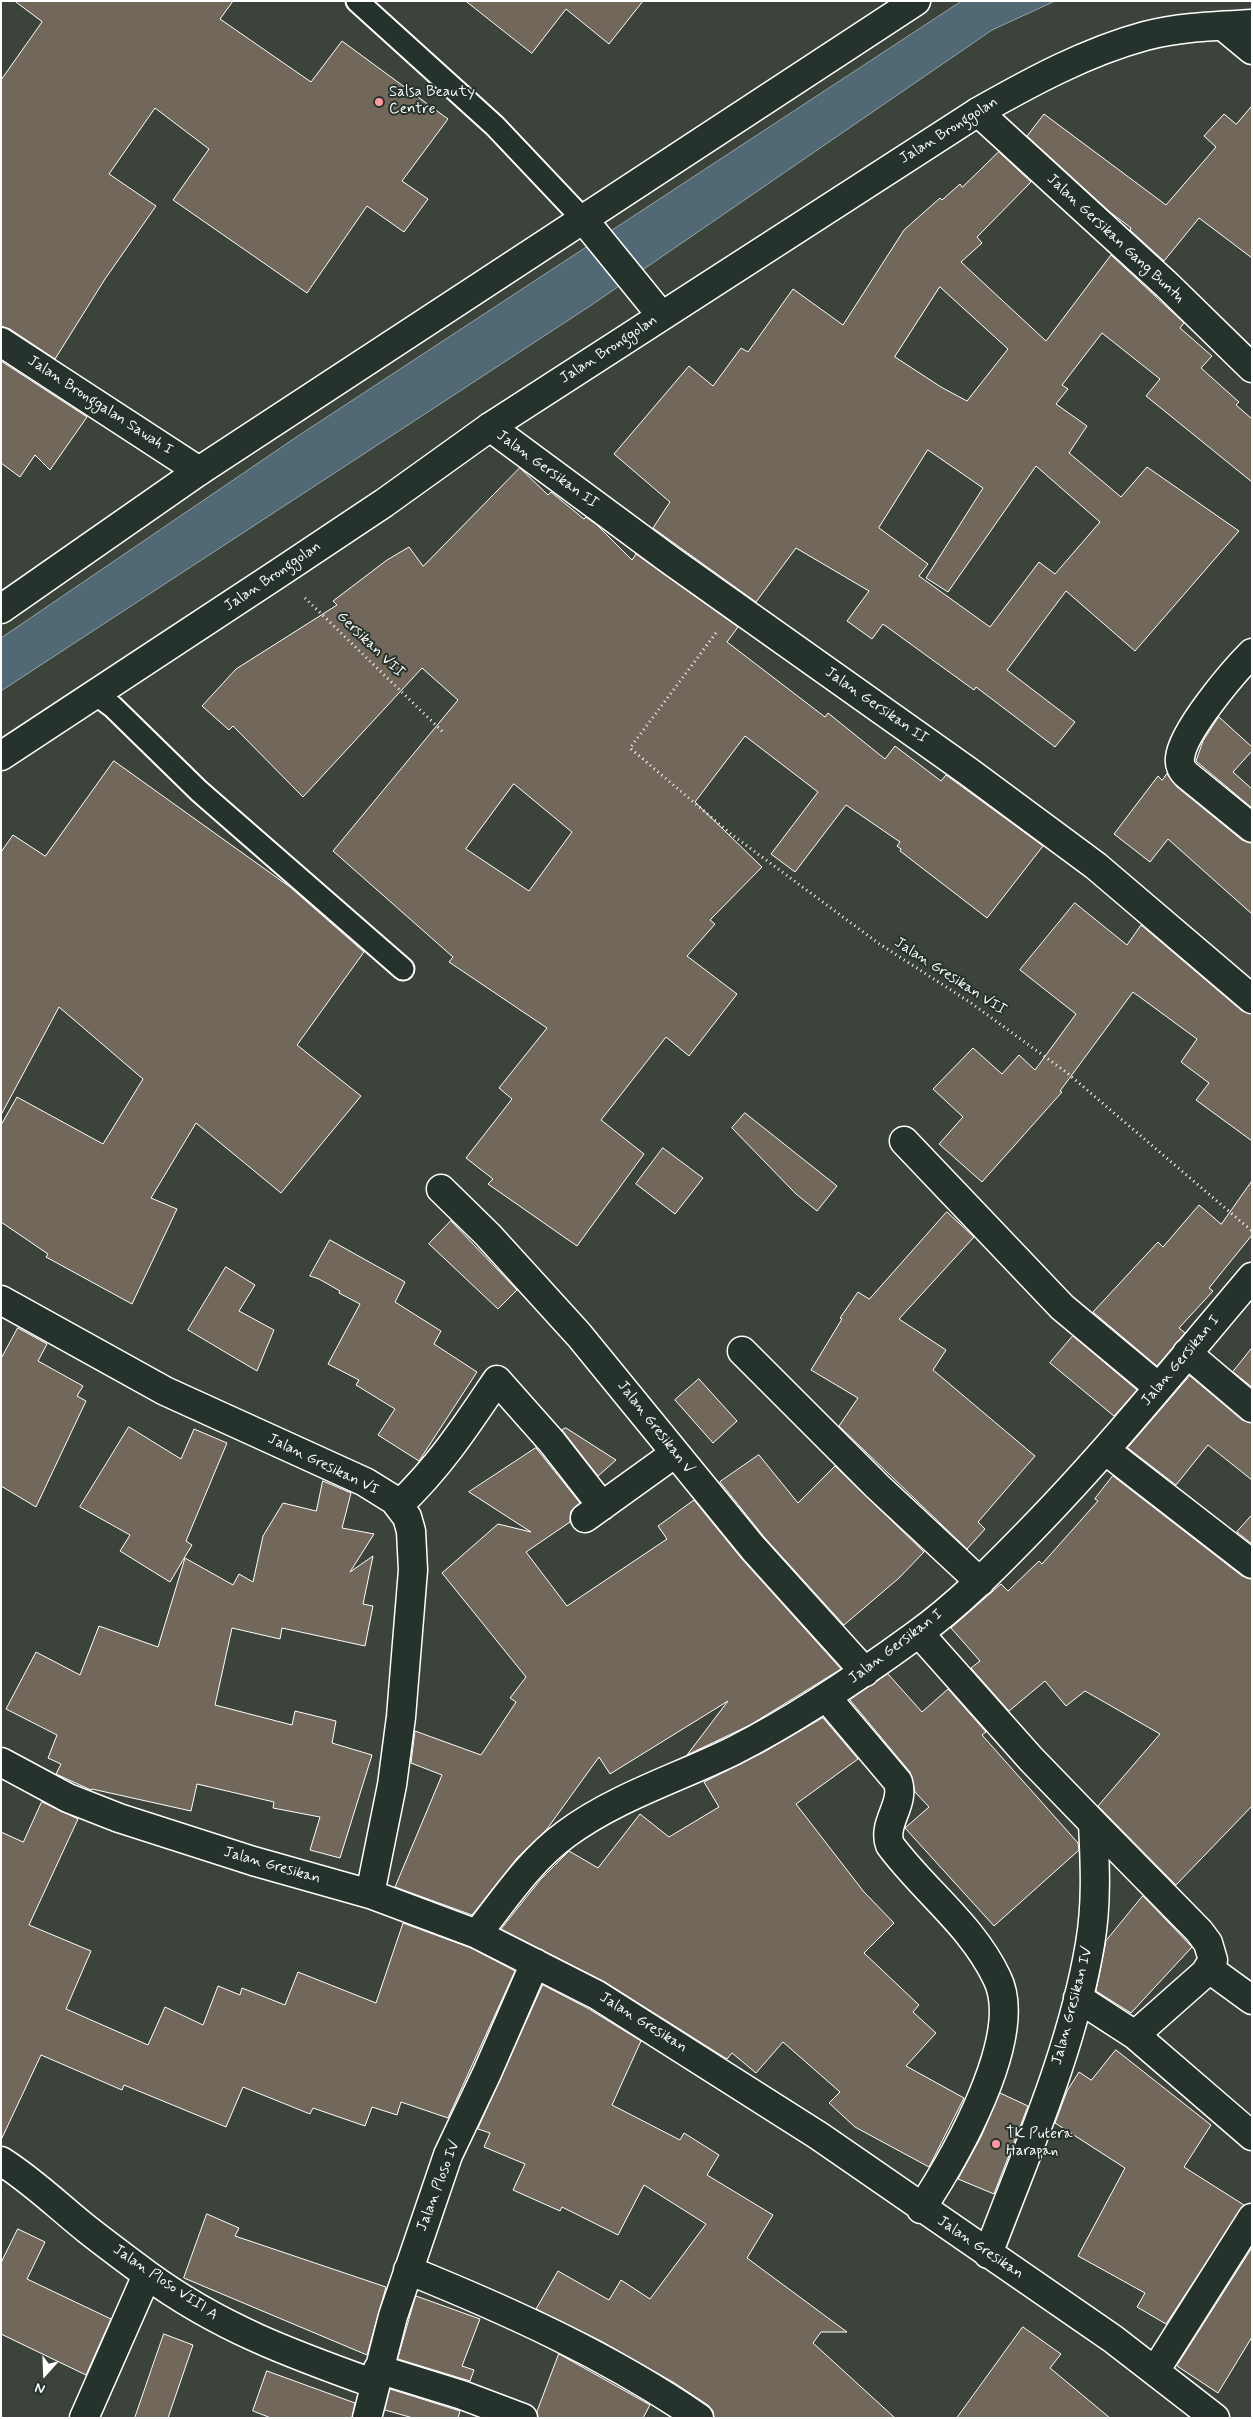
<!DOCTYPE html>
<html>
<head>
<meta charset="utf-8">
<style>
	body { margin:0 }
	#map { position:relative; width:1253px; height:2419px; overflow:hidden; background:#3c433a; font-family:Mynerve,sans-serif }
	canvas { display:block }
	.frame { position:absolute; inset:0; border:2px solid #fff; pointer-events:none }
	.north { position:absolute; left:20px; top:2349px; width:50px; height:50px; -webkit-text-stroke:4px #26332d; paint-order:stroke; rotate:200deg; font-size:14px; font-weight:700; line-height:20px; text-align:center; color:#fff }
	.north::after { content:''; display:block; margin:auto; width:18px; height:22px; background:#fff; clip-path:polygon(50% 0,100% 100%,50% 72%,0 100%) }
</style>
</head>
<body>
<div id="map">
<canvas width="1253" height="2419"></canvas>
<div class="frame"></div>
<div class="north">N</div>
</div>
<script>
const g = document.querySelector('canvas').getContext('2d');
g.lineJoin = 'round';
function fillPath(path, color) { g.fillStyle = color; g.fill(path, 'evenodd'); }
function stroke(path, color, width, dash) { g.strokeStyle = color; g.lineWidth = width; g.lineCap = dash ? 'butt' : 'round'; g.setLineDash(dash || []); g.stroke(path); }
function drawText(font, color, halo, rows, align = 'center') {
  g.font = font + ' Mynerve,sans-serif'; g.lineWidth = 4; g.setLineDash([]); g.textBaseline = 'middle'; g.strokeStyle = halo; g.fillStyle = color; for (const [text, x, y, turn = 0] of rows) {
    g.save(); g.translate(x, y); g.rotate((+turn || 0) * Math.PI / 180); g.textAlign = isNaN(turn) ? turn : align; if (halo) g.strokeText(text, 0, 0); g.fillText(text, 0, 0); g.restore();
  }
}
const water = new Path2D(`
	M962 1H1055L992 30 590 306 1 691V638L298 436Z`);
fillPath(water, '#506975');
stroke(water, '#96a5ac', 1);
const building = new Path2D(`
	M15 1H233L220 19 311 82 342 41 448 119 402 181 428 199 404 232 367 206 307 293 173 200 209 149 155 108 109 174 156 206 105 279 55 359 10 329 1 326V80L42 22Z
	M466 1H643L609 44 566 9 532 53Z
	M1252 106V258L1199 218 1164 261 1130 230 1131 228 1110 212 1027 136 1044 114 1166 205 1216 147 1204 136 1224 114 1236 124Z
	M999 152 1031 182 977 237 982 243 961 262 1046 341 1111 255 1184 323 1180 328 1212 356 1201 368 1239 402 1236 405 1252 419V482L1146 396 1160 379 1102 333 1062 385 1068 389 1056 404 1087 426 1069 453 1121 497 1147 467 1239 531 1135 651 1066 591 1007 670 1075 722 1055 747 976 687 974 690 883 624 872 639 847 621 869 591 796 548 756 602 653 528 670 502 614 454 689 366 713 386 741 348 748 352 793 289 843 325 904 230 940 198 942 200 960 184 962 187ZM940 287 1008 349 967 401 941 387 895 357ZM928 450 983 488 926 578 948 592 1036 466 1100 522 1055 574 1039 562 990 627 919 576 928 564 879 528Z
	M1 361 87 417 50 470 35 455 20 477 1 463Z
	M520 468 548 495 551 492 584 519 586 517 597 525 632 560 636 554 738 627 727 642 825 717 828 713 885 759 895 746 941 781 946 775 1043 846 987 918 900 851 901 849 897 846 900 842 846 805 795 872 771 854 818 792 745 736 695 802 762 867 710 920 715 924 687 956 737 994 689 1056 666 1037 601 1120 644 1154 577 1246 488 1184 493 1179 466 1158 512 1099 499 1088 547 1028 449 962 453 957 333 851 458 700 422 668 303 797 233 726 229 730 202 706 236 669 337 605 333 601 387 560 409 547 423 566ZM514 784 572 832 529 891 466 849Z
	M1219 717 1252 747V751L1233 772 1252 789V808L1196 761 1203 741Z
	M114 761 290 887 364 952 297 1045 361 1096 281 1193 196 1123 151 1198 177 1209 132 1304 46 1257 48 1254 1 1222V1125L17 1097 103 1144 143 1079 59 1007 1 1115V852L13 835 45 856Z
	M1167 774 1177 787 1242 840 1252 843V914L1168 839 1150 862 1114 834 1158 776 1162 780Z
	M1075 903 1127 945 1141 925 1242 1011 1252 1014V1141L1196 1100 1209 1083 1181 1062 1197 1039 1133 992 1060 1091 1062 1092 982 1182 939 1144 963 1117 933 1089 973 1048 1002 1074 1019 1055 1035 1070 1076 1014 1020 970Z
	M745 1113 837 1186 817 1211 796 1194 732 1128Z
	M663 1148 703 1178 675 1214 636 1184Z
	M1252 1181V1235L1209 1288 1213 1291 1179 1328 1185 1333 1157 1366 1093 1312 1158 1242 1163 1247 1199 1205 1221 1224Z
	M947 1212 974 1237 899 1319 946 1350 933 1370 1035 1456 978 1522 985 1529 967 1549 839 1426 858 1398 811 1370 842 1319 840 1318 858 1292 869 1299Z
	M451 1221 517 1290 498 1309 429 1244Z
	M330 1240 405 1282 395 1302 441 1331 434 1344 477 1372 419 1461 378 1435 395 1409 356 1385 359 1380 328 1364 360 1304 339 1293 340 1291 319 1279 310 1276Z
	M226 1267 255 1285 239 1311 274 1330 257 1371 188 1330Z
	M18 1328 47 1344 38 1361 83 1386 77 1396 86 1401 36 1507 1 1486V1359Z
	M1073 1336 1137 1390 1114 1416 1050 1363Z
	M1252 1348V1387L1233 1372Z
	M1190 1376 1242 1420 1252 1423V1480L1208 1445 1176 1485 1128 1448Z
	M699 1379 737 1421 713 1443 675 1400Z
	M129 1427 181 1459 194 1429 227 1443 186 1541 192 1545 170 1582 120 1551 130 1535 80 1507Z
	M566 1428 616 1460 598 1476 562 1430Z
	M536 1448 580 1503 571 1511 570 1522 526 1552 567 1606 667 1539 658 1526 694 1500 741 1558 841 1669 750 1725 687 1755 728 1701 610 1774 599 1757 547 1829 517 1858 472 1915 395 1887 442 1775 411 1763 415 1731 481 1755 516 1702 510 1698 526 1677 442 1573 498 1524 531 1532 469 1492Z
	M759 1455 798 1503 835 1466 924 1552 899 1578 844 1625 765 1538 720 1482Z
	M1113 1476 1242 1576 1252 1579V1806L1176 1885 1098 1806 1160 1734 1085 1691 1066 1706 1045 1681 1009 1711 971 1668 980 1661 951 1628 1001 1584 1008 1591 1039 1561 1042 1564 1098 1501 1095 1499Z
	M323 1481 351 1493 342 1528 374 1534 350 1572 373 1556 363 1604 373 1606 365 1646 282 1628 280 1639 232 1628 215 1705 292 1725 295 1711 336 1721 332 1743 372 1755 340 1858 310 1850 320 1817 273 1808 274 1802 197 1784 191 1811 92 1789 91 1790 56 1774 61 1764 48 1758 57 1735 6 1709 36 1652 80 1675 99 1626 158 1647 185 1558 233 1585 239 1574 253 1582 263 1536 283 1503 316 1511Z
	M1252 1515V1544L1237 1532Z
	M888 1674 922 1712 948 1689 986 1732 982 1735 1078 1843 1079 1850 994 1926 905 1828 929 1807 915 1792 910 1772 850 1700Z
	M823 1718 858 1759 796 1804 864 1892 894 1923 864 1953 919 2005 913 2012 936 2033 906 2066 964 2098 929 2167 855 2127 829 2103 840 2092 783 2042 756 2073 732 2053 727 2059 605 1982 501 1929 541 1879 569 1851 598 1868 640 1814 669 1837 719 1807 704 1782 764 1752Z
	M42 1802 78 1819 29 1925 91 1951 66 2009 148 2045 165 2007 203 2025 218 1986 240 1995 242 1988 285 2005 298 1972 376 2003 403 1923 471 1948 515 1971 448 2118 401 2102 397 2115 372 2107 365 2126 313 2108 310 2114 243 2087 226 2127 124 2085 122 2090 41 2055 1 2140V1832L23 1842Z
	M1143 1896 1192 1947 1131 2013 1096 1991 1106 1941Z
	M543 1985 589 2009 641 2041 612 2105 680 2140 684 2133 719 2155 707 2175 773 2215 747 2258 847 2332H821L813 2343 895 2418H714L713 2411 708 2405 673 2382 601 2341 536 2309 558 2271 609 2300 621 2280 650 2299 706 2224 644 2185 618 2235 562 2207 560 2211 513 2190 525 2164 484 2147 490 2133 478 2129Z
	M1116 2050 1211 2125 1184 2167 1244 2205 1166 2324 1137 2307 1145 2293 1078 2256 1125 2168 1055 2123 1067 2091 1079 2072 1091 2080Z
	M1000 2093 1028 2106 994 2194 958 2179 981 2137Z
	M207 2214 239 2228 235 2236 386 2287 367 2355 184 2278Z
	M18 2229 45 2242 27 2279 111 2319 86 2375 1 2334V2263Z
	M1252 2248V2337L1218 2393 1177 2366Z
	M416 2296 480 2319 462 2366 474 2370 470 2381 398 2359Z
	M1023 2327 1061 2354 1050 2368 1110 2418H957Z
	M164 2334 193 2345 168 2418H135Z
	M559 2354 650 2405 643 2418H538L537 2412Z
	M267 2371 355 2403 352 2418H271L253 2411Z
	M390 2389 460 2411 458 2418H413L385 2410Z`);
fillPath(building, '#71675a');
stroke(building, '#fff', 1);
const service = new Path2D(`
	M357 1 495 126 583 219
	M97 695 113 707 199 791 403 969`);
const minor = new Path2D(`
	M1223 26 1252 50
	M978 112 1167 285 1252 368
	M1 342 199 471
	M490 427 670 560 969 772 1096 866 1252 999
	M1252 653C1233 672 1182 732 1180 758 1179 765 1182 771 1187 775L1252 828
	M904 1141 1062 1307 1158 1387
	M441 1189 488 1235 579 1335 753 1548 865 1672
	M1 1300 165 1391 365 1482 394 1500 407 1517 411 1531 413 1570 401 1717 392 1785 370 1894
	M742 1351 878 1487 980 1582
	M1187 1353 1252 1408
	M1105 1450 1252 1564
	M399 1505C440 1466 466 1426 497 1380L552 1442 602 1506
	M585 1518 674 1454
	M919 1633 1031 1759 1093 1823C1095 1864 1097 1904 1090 1944 1072 2051 1026 2153 988 2254
	M827 1698 898 1782C905 1805 882 1823 890 1845 924 1891 972 1925 997 1978 1026 2036 954 2159 921 2209
	M1 1762 68 1798 119 1818 253 1861 370 1894 477 1934 597 1995 819 2136 1113 2339 1215 2418
	M1093 1823 1199 1931 1208 1943 1213 1960 1205 1973 1135 2035
	M477 1934C504 1900 530 1860 566 1834 616 1797 678 1778 733 1751 798 1718 857 1678 916 1635 958 1605 995 1567 1031 1530 1109 1450 1180 1362 1252 1277
	M1208 1968 1252 2000
	M1078 1998 1135 2035 1252 2136
	M1 2161C33 2181 59 2207 88 2230 107 2245 126 2259 146 2274 218 2327 291 2354 375 2384
	M408 2270C509 2311 609 2356 699 2418
	M378 2369 462 2395 523 2418
	M1155 2371 1252 2218
	M84 2418 147 2275
	M367 2418 393 2316 448 2155 487 2073 535 1963`);
const primary = new Path2D(`
	M583 219 661 315
	M1 609 199 471 916 1
	M1 756 279 573 384 503 490 427 978 112C1031 82 1086 52 1145 36 1180 27 1216 26 1252 24`);
stroke(service, '#fff', 25);
stroke(minor, '#fff', 31);
stroke(primary, '#fff', 31);
stroke(new Path2D(`
	M305 598 444 733
	M716 633 630 748 731 834 878 943 971 1003 1066 1072 1252 1231`), '#fff', 3, [1, 4]);
stroke(service, '#26332d', 21);
stroke(minor, '#26332d', 28);
stroke(primary, '#26332d', 28);
for (const [x, y, r, color] of [
	[379,102,5,"#ff9aa2"],
	[996,2144,5,"#ff9aa2"]
]) { const dot = new Path2D(); dot.arc(x, y, r, 0, 2 * Math.PI); g.fillStyle = color; g.fill(dot); stroke(dot, '#26332d', 2); }
drawText('15px', '#fff', '#26332d', [
	["Salsa Beauty",389,93],
	["Centre",389,110],
	["TK Putera",1006,2135],
	["Harapan",1006,2152]
], 'left');
drawText('15px', '#fff', '#26332d', [
	["Jalan Bronggolan",949,131,-32],
	["Jalan Gersikan Gang Buntu",1115,239,43],
	["Jalan Bronggolan",609,350,-33],
	["Jalan Bronggalan Sawah I",100,406,33],
	["Jalan Gersikan II",547,470,36],
	["Jalan Bronggolan",273,577,-34],
	["Gersikan VII",370,645,44],
	["Jalan Gersikan II",876,706,35],
	["Jalan Gresikan VII",950,977,33],
	["Jalan Gersikan I",1181,1361,-50],
	["Jalan Gresikan V",655,1428,52],
	["Jalan Gresikan VI",323,1465,26],
	["Jalan Gersikan I",896,1647,-37],
	["Jalan Gresikan",272,1866,16],
	["Jalan Gresikan IV",1073,2006,-75],
	["Jalan Gresikan",643,2023,32],
	["Jalan Ploso IV",439,2186,-69],
	["Jalan Gresikan",980,2248,34],
	["Jalan Ploso VIII A",165,2283,34]
]);
</script>
</body>
</html>
